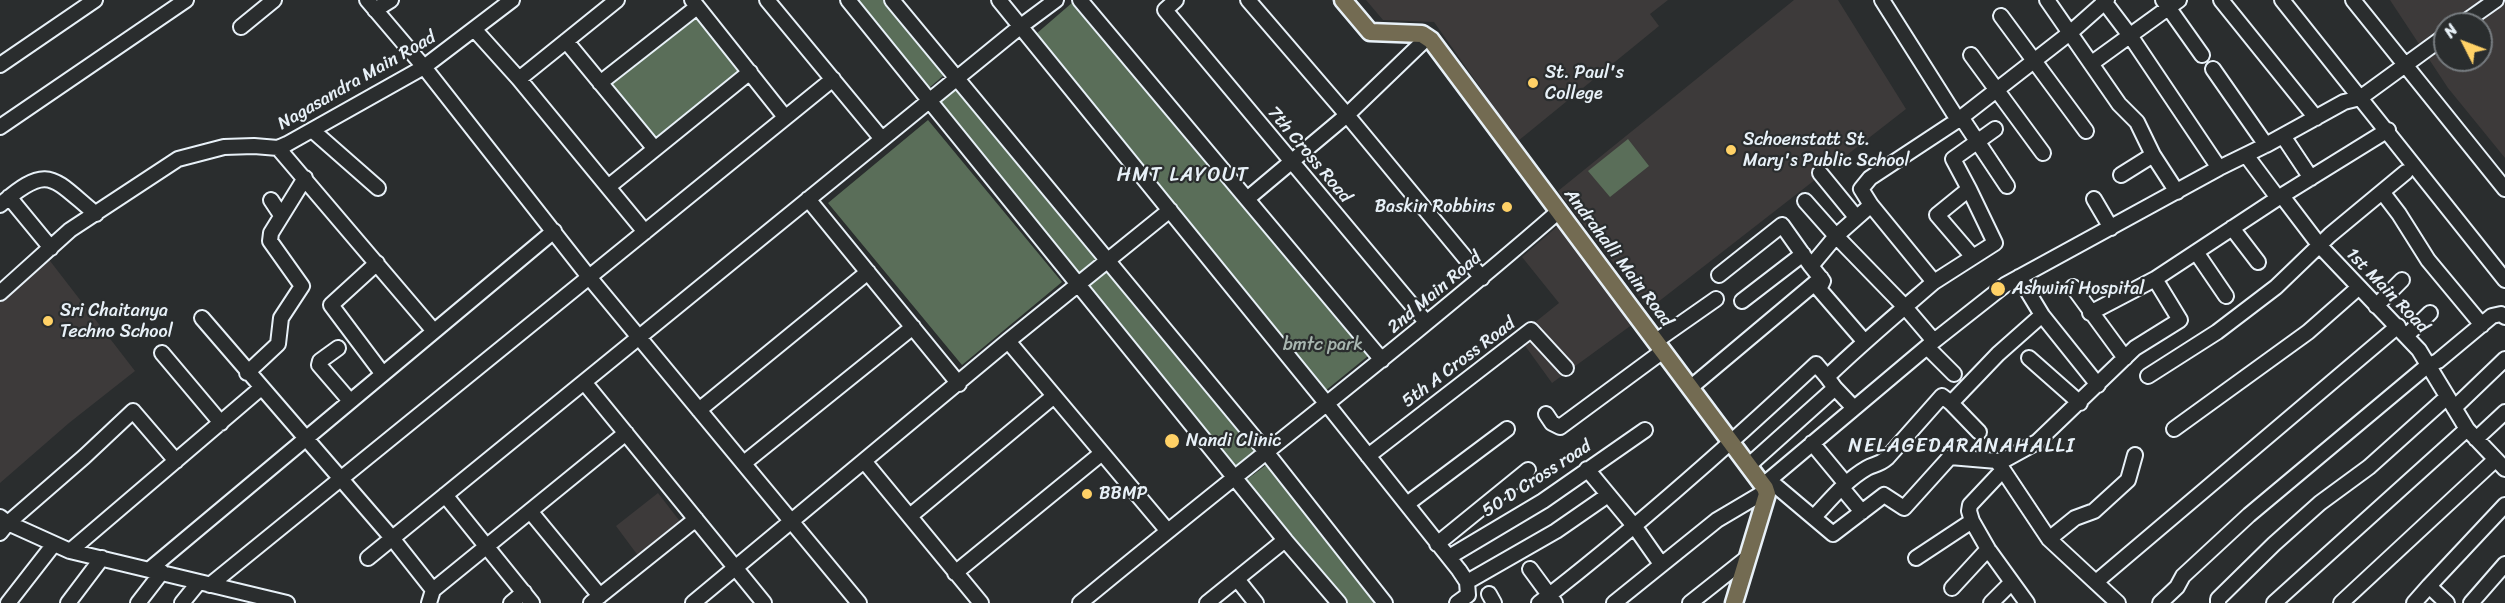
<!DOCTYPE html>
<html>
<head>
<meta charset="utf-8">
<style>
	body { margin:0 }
	#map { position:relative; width:2505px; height:603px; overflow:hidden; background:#2a2d2e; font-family:Sriracha,sans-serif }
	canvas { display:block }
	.north { position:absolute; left:2433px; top:12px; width:60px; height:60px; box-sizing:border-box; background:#2a2d2e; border:2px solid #767b7f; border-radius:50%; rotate:312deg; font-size:16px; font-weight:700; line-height:24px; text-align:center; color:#e8f1f8 }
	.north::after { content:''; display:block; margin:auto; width:21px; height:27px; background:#ffd166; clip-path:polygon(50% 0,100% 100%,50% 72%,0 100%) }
</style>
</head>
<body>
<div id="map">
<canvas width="2505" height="603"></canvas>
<div class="north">N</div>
</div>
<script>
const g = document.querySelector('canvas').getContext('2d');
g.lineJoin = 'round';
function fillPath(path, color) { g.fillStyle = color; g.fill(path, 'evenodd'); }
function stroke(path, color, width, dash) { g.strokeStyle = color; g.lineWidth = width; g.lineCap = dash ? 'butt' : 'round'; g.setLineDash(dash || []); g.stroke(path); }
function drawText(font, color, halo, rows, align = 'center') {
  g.font = font + ' Sriracha,sans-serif'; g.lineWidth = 4.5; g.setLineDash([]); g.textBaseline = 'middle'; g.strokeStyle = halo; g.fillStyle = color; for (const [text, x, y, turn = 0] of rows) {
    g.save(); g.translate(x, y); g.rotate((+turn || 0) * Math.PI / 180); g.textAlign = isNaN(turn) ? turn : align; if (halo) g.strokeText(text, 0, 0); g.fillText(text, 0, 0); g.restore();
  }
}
fillPath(new Path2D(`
	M1366 0H1668L1650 14 1659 26 1518 141 1434 22 1383 20Z
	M1794 0H1838L1906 109 1649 309 1558 191Z
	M2390 0H2505V158L2448 88ZM2445 24H2481V60H2445Z
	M1559 225 1633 324 1552 383 1518 336 1559 303 1522 257Z
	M47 257 135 371 69 423 0 483V298Z
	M658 493 682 524 639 557 616 526Z`), '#3d3a3a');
fillPath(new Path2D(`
	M858 0H883L944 75 929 88Z
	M1073 2 1368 356 1325 391 1036 34Z
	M696 13 740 70 653 141 608 85Z
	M959 86 1097 259 1078 274 940 101Z
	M928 120 1062 282 962 365 828 203Z
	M1628 139 1649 166 1610 197 1588 171Z
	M1111 268 1258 449 1234 469 1087 287Z
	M1270 462 1381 603H1347L1245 481Z`), '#5a6e59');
const minor = new Path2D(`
	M367 0 424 67 589 277 859 603
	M692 0 785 117
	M767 0 882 139
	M848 0 1285 540 1339 603
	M892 0 1267 453 1385 603
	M999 0 1327 404 1459 570 1467 582 1468 595 1457 603
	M1080 0 1382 360
	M1176 0 1165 10 1426 322
	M1248 0 1347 115 1482 278
	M1882 0 1958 120
	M2047 0 2119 104 2137 122 2153 155 2177 192
	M2103 0 2131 37 2219 168
	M2163 0 2202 55
	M2221 0 2316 118
	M2282 0 2505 280
	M2353 0 2505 189
	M375 10 391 0
	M2001 16 2086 131
	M2462 24 2496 0
	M241 27 274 0
	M474 29 519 79 645 232
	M566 41 655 149
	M1971 55 2043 153
	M2092 63 2179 0
	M0 65 95 0
	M2213 69 2266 145
	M519 79 617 0
	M600 83 697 7
	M1961 117 2007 186
	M0 127 186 0
	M312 130 378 188
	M2283 136 2311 178
	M278 148 433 330
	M2246 155 2278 198
	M1820 173 1856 217
	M2121 175 2153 155
	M608 187 750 72
	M1969 189 1953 159 1995 129
	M2383 193 2399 214 2428 260 2482 325
	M2282 196 2320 246 2419 350 2467 429 2505 469
	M9 197 51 248
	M808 199 959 384
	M1247 199 1347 115 1428 37
	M2094 199 2111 228
	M271 200 281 215
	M1805 201 1836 236 1811 266 1823 281 1819 289 1864 341
	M0 205C49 162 52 178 96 214
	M1871 205 1861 189 1870 178 1958 120 2071 32 2107 0
	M2232 228 2258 262
	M2196 252 2226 296
	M377 263 331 305 382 373
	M1719 275 1782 225 1811 266
	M2019 277 2042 315
	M1934 282 1995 243 1969 189 1937 215 1973 257
	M2073 287 2125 358
	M0 293 70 230 178 159 224 147 254 146 278 148 287 144 424 67 512 0
	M1742 301 1803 254
	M2376 306 2402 280
	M2090 313 2155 279 2278 198 2388 130
	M202 318 392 538 433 590
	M2406 336 2430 313
	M1008 341 1167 530
	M1656 341 1716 299
	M1927 347 1954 374
	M338 348 320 361 319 365 350 401
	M162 353 221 423
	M2029 358 2080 403
	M247 373 278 344 281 318 302 286 270 241 271 233 305 178
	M2148 376 2217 332 2276 287 2330 235 2406 172
	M584 382 764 603
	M1690 388 1821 278
	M1835 388 1854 408
	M1951 403 1979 432
	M2454 408 2505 359
	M699 410 868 272
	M1546 414 1552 423 1560 427 1663 351
	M2174 429 2308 332 2358 288
	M2476 439 2505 412
	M1812 443 1846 484
	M1368 456 1531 330 1566 368
	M864 461 981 603
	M1997 461 2049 539 2118 603
	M744 463 913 327
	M1748 466 1835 388 1827 377
	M1587 469 1635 527 1661 564
	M1769 480 1833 534 1884 495 1904 508 1950 457 1997 461 2006 459 2037 442 2135 348 2180 320 2155 279
	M1842 488 1862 512
	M445 495 532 603
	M1407 504 1507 429
	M530 511 600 596
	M910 516 1054 396
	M0 517 8 523 70 551 287 603
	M1814 517C1830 500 1846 480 1867 468 1874 464 1879 465 1887 458L1942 396 1951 403 1998 354 2042 315 2098 385
	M1972 521 1969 511 1970 505 2003 470
	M0 533 8 523 84 457 133 411 176 461
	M2049 539 2075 518 2094 511 2128 480 2135 455
	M1437 544 1528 470
	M70 551 261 388
	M1449 557 1543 501 1645 430
	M368 558 1021 26 1056 0
	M1916 558 1972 521 1988 549 2027 603
	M150 569 554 231
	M1530 569 1555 603
	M955 573 1102 453
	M1237 579 1256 603
	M1467 582 1556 531 1608 495
	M2096 582 2398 326
	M210 585 833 79
	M1952 588 1988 549
	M1489 594 1494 603
	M8 603 54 544
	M68 603 102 558
	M138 603 162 572
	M182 603 199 582
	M429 603 433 590 626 433
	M511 603 524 592
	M591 603 696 519
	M693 603 1008 341 1170 210
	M1080 603C1239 471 1403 347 1559 211
	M1207 603 1285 540
	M1539 603C1636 528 1726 448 1816 364L1827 377C1861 344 1898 313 1934 282L1871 205 1836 236 1905 307 1934 341
	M1614 603 1717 520 1766 491 1769 480 1934 341 2005 285 2219 168 2266 145 2344 102 2360 98 2445 36
	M1690 603 1748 557
	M1991 603 2011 583
	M2160 603 2177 587 2183 576 2249 515 2427 366 2438 361 2492 316 2501 314 2505 317
	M2218 603V599L2274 544 2320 503 2369 467 2446 398
	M2274 603 2467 429
	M2341 603 2495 460
	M2414 603 2429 586
	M2447 603 2429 586 2505 505
	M2471 603 2505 564`);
const major = new Path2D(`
	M1343 0 1370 32 1422 34 1431 40 1765 488 1767 494 1734 603`);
stroke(minor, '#e8f1f8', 18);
stroke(major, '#e8f1f8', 21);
stroke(minor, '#2a2d2e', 14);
stroke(major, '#736b52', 16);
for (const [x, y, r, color] of [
	[1533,83,6,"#ffd166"],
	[1731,150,6,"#ffd166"],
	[1507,207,6,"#ffd166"],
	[1998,289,8,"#ffd166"],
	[48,321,6,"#ffd166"],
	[1172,441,8,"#ffd166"],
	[1087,494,6,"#ffd166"]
]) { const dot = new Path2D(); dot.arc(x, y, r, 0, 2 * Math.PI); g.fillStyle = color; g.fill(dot); stroke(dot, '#2a2d2e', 2); }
drawText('18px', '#e8f1f8', '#2a2d2e', [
	["St. Paul's",1545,73],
	["College",1545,94],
	["Schoenstatt St.",1743,140],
	["Mary's Public School",1743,161],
	["Baskin Robbins",1495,207,"right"],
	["Ashwini Hospital",2012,289],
	["Sri Chaitanya",60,311],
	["Techno School",60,332],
	["Nandi Clinic",1186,441],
	["BBMP",1099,494]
], 'left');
drawText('18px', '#e8f1f8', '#2a2d2e', [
	["Nagasandra Main Road",357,81,-30],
	["7th Cross Road",1309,155,50],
	["Andrahalli Main Road",1618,258,53],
	["1st Main Road",2387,291,46],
	["2nd Main Road",1435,293,-40],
	["5th A Cross Road",1459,363,-37],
	["50 D Cross road",1537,479,-33]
]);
drawText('18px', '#a8b6b0', '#2a2d2e', [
	["bmtc park",1323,345]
]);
g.letterSpacing = '1.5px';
drawText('20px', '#e8f1f8', '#2a2d2e', [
	["HMT LAYOUT",1183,176],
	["NELAGEDARANAHALLI",1962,447]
]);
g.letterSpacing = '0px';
</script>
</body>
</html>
